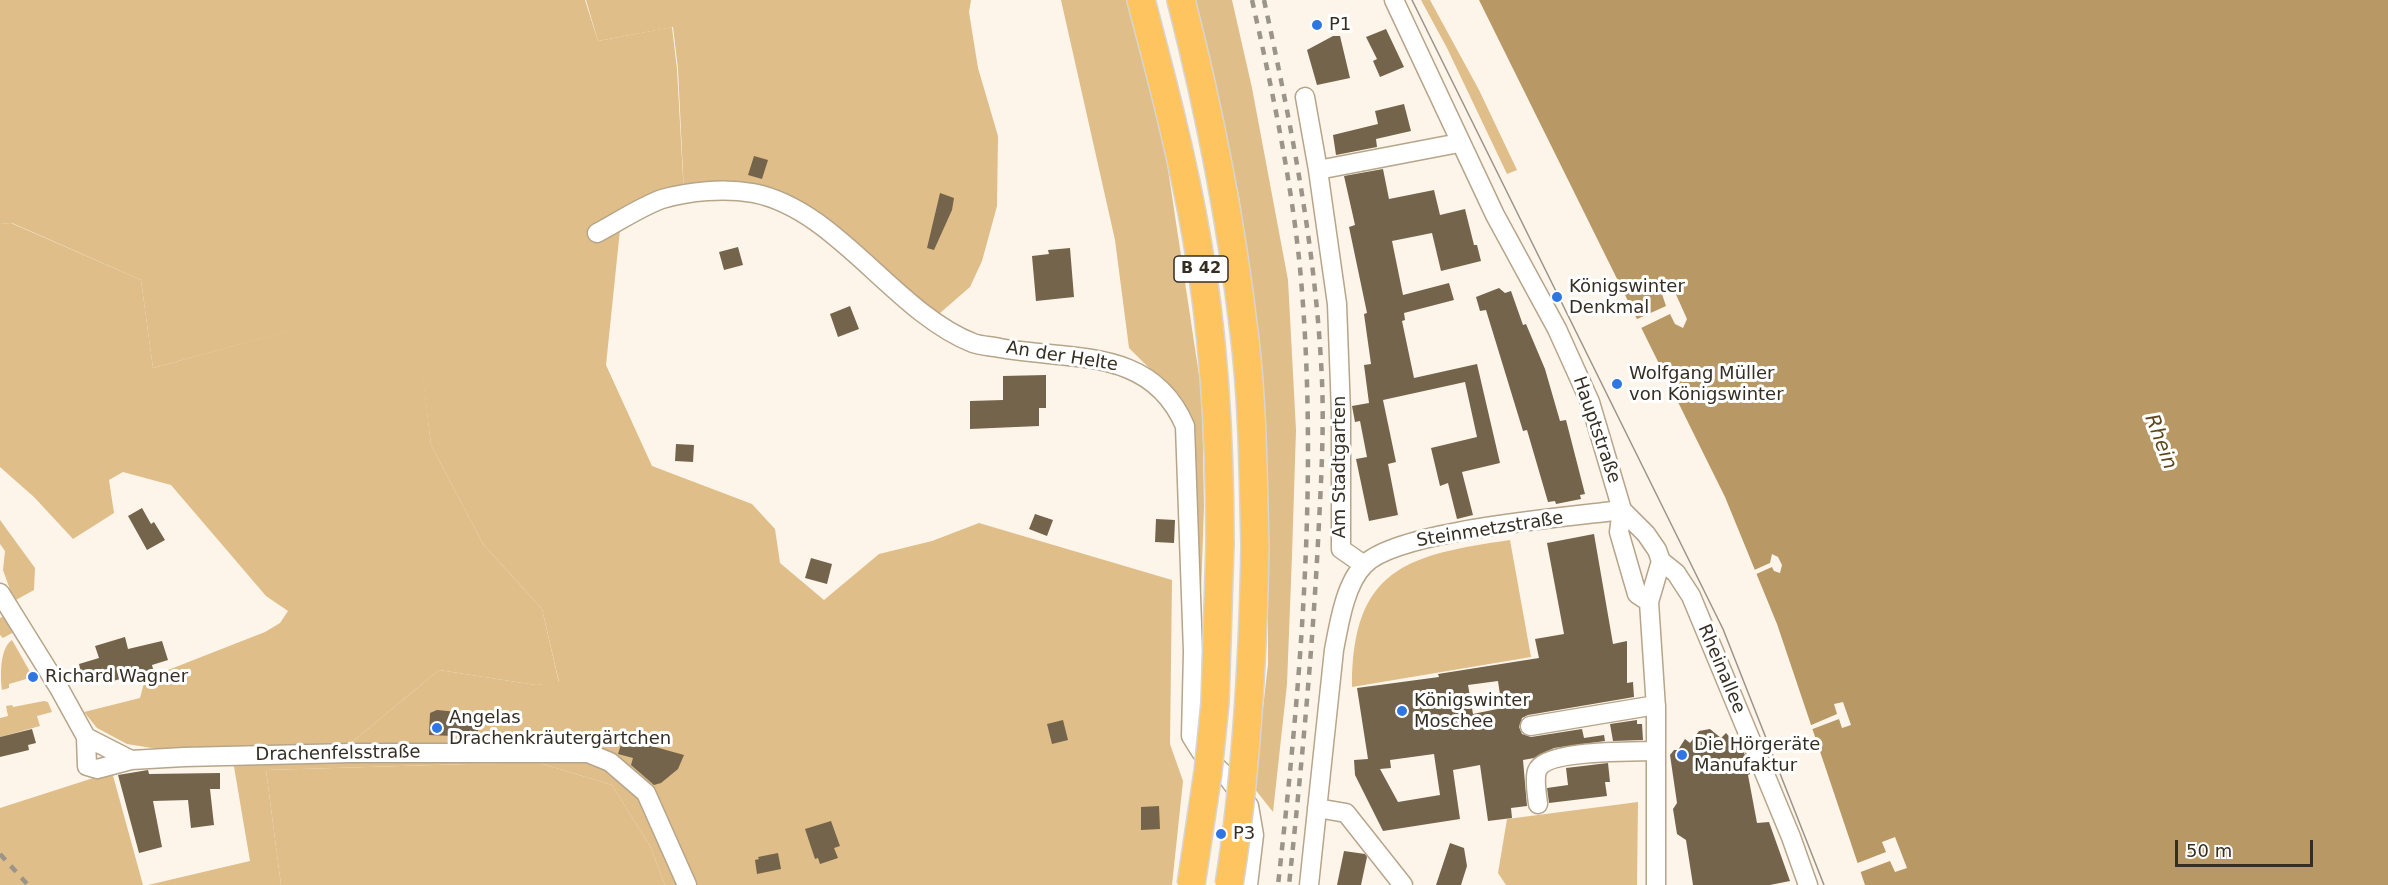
<!DOCTYPE html>
<html>
<head>
<meta charset="utf-8">
<style>
	body { margin:0 }
	#map { position:relative; width:2388px; height:885px; overflow:hidden; background:#fdf5ea; font-family:"DejaVu Sans",sans-serif }
	canvas { display:block }
	.scale { position:absolute; left:2175px; top:840px; width:138px; height:27px; box-sizing:border-box; border:3px solid #352e23; border-top:0; padding-left:8px; font-size:18px; line-height:21px; white-space:nowrap; color:#352e23; -webkit-text-stroke:4px #fff; paint-order:stroke }
</style>
</head>
<body>
<div id="map">
<canvas width="2388" height="885"></canvas>
<div class="scale">50 m</div>
</div>
<script>
const g = document.querySelector('canvas').getContext('2d');
g.lineJoin = 'round';
function fillPath(path, color) { g.fillStyle = color; g.fill(path, 'evenodd'); }
function stroke(path, color, width, dash) { g.strokeStyle = color; g.lineWidth = width; g.lineCap = dash ? 'butt' : 'round'; g.setLineDash(dash || []); g.stroke(path); }
function drawText(font, color, halo, rows, align = 'center') {
  g.font = font + ' "DejaVu Sans",sans-serif'; g.lineWidth = 6; g.setLineDash([]); g.textBaseline = 'middle'; g.strokeStyle = halo; g.fillStyle = color; for (const [text, x, y, turn = 0] of rows) {
    g.save(); g.translate(x, y); g.rotate((+turn || 0) * Math.PI / 180); g.textAlign = isNaN(turn) ? turn : align; if (halo) g.strokeText(text, 0, 0); g.fillText(text, 0, 0); g.restore();
  }
}
fillPath(new Path2D(`
	M586 0H971L969 12 978 68 998 136 997 206 982 261 970 287 932 320 777 200 684 194 678 69 673 27 598 41Z
	M1421 0H1430L1479 90 1517 170 1507 174 1447 48Z
	M11 223 141 280 153 368 414 296 431 445 483 544 542 609 559 683 536 685 439 670 346 747 164 750 127 744 97 728 84 712 140 698 145 679 265 632 280 623 288 611 266 596 171 485 123 472 109 480 114 513 73 539 34 497 0 467V224Z
	M1510 540 1531 657 1352 687C1352 568 1407 555 1510 540Z
	M4 616 14 632 3 638 0 635V618Z
	M12 640 33 677 9 684V688L2 690C0 675 0 648 12 640Z
	M44 701 48 702 52 712 37 716 40 726 0 737V718L8 716 6 706 12 705 13 707Z
	M536 762 612 785 650 846 665 885H281L266 770Z
	M1638 802 1637 885H1506L1498 873 1507 819Z`), '#dfbe8a');
fillPath(new Path2D(`
	M0 0H585L598 41 672 27 677 69 684 195 621 220 606 365 652 466 752 504 775 529 780 563 824 600 879 554 932 541 979 523 1172 580 1170 744 1183 781 1172 885H665L650 846 612 785 536 762 266 770 281 885H148L250 861 231 749 346 747 439 670 536 685 559 682 542 609 483 544 431 445 413 297 153 368 141 280 12 223 0 224Z
	M1061 0H1128L1166 156 1202 395 1204 507 1200 620 1197 630 1192 418 1179 398 1129 348 1115 240Z
	M1194 0H1232L1252 88 1288 280 1296 430 1292 555 1287 684 1273 812 1254 788 1268 664V504L1259 335 1239 196 1208 53Z
	M0 520 35 568 34 590 14 601 3 570 5 551 0 544Z
	M112 772 143 885H0V808Z`), '#dfbe89');
fillPath(new Path2D(`
	M1479 0H2388V885H1865L1777 624 1725 497Z`), '#b89864');
fillPath(new Path2D(`
	M1666 287 1674 290 1687 319 1683 328 1675 324 1670 314 1639 329 1635 320 1666 306 1662 294Z
	M1772 554 1778 557 1782 565 1780 573 1774 571 1772 567 1754 575 1752 571 1770 563Z
	M1843 702 1851 725 1842 728 1839 719 1810 730 1809 726 1837 714 1834 704Z
	M1895 837 1907 868 1895 872 1890 861 1858 873 1855 864 1886 852 1882 842Z`), '#fdf5ea');
fillPath(new Path2D(`
	M1386 29 1404 67 1380 77 1373 61 1377 59 1366 37Z
	M1333 36H1340L1350 78 1317 85 1307 50Z
	M1404 104 1411 131 1376 139 1377 147 1336 155 1333 135 1378 124 1375 111Z
	M754 156 768 160 762 179 748 175Z
	M1383 169 1389 199 1434 190 1440 215 1465 209 1474 245H1477L1481 261 1441 271 1432 233 1392 241 1403 295 1449 283 1454 300 1404 313 1405 320 1402 321 1414 378 1477 364 1500 463 1462 472 1473 515 1457 519 1448 483 1440 486 1431 448 1477 437 1465 382 1383 400 1396 462 1388 464 1398 515 1369 521 1356 459 1367 457 1360 421 1355 422 1352 406 1369 403 1364 365 1371 364 1364 314 1367 313 1349 227 1355 225 1344 176Z
	M940 193 954 198 952 210 934 250 927 248Z
	M738 247 743 265 724 270 719 252Z
	M1070 248 1074 297 1036 301 1032 256 1049 254 1048 250Z
	M1499 288 1505 293 1511 291 1523 325 1526 324 1545 369 1560 421 1566 420 1585 494 1580 495 1581 499 1556 504 1555 501 1548 502 1527 430 1523 431 1486 310 1480 311 1476 297Z
	M850 306 859 329 838 337 830 314Z
	M1046 375V408H1039V426L970 429V401L1003 400V376Z
	M676 444 694 445 693 462 675 461Z
	M142 508 151 524 154 522 165 540 147 550 128 516Z
	M1035 514 1053 520 1047 536 1029 529Z
	M1156 519 1175 520 1174 543 1155 542Z
	M1594 534 1613 644 1627 641V683L1633 682 1634 697 1528 715 1522 718 1519 727 1522 734 1531 737 1582 729 1584 738 1604 735 1605 741 1554 748 1534 758 1523 760 1527 806 1511 808 1512 818 1488 821 1480 765 1453 770 1460 819 1383 831 1355 775 1354 760 1368 759 1357 688 1439 677 1438 674 1539 658 1535 639 1564 634 1547 543ZM1498 681 1502 708 1473 714 1468 685ZM1434 754 1440 795 1398 802 1380 769 1391 768 1390 760Z
	M811 558 832 564 827 584 805 578Z
	M125 637 128 649 162 641 168 660 152 665 153 669 110 682 108 676 84 684 79 664 99 658 95 646Z
	M437 710 478 714V737L429 735 430 713Z
	M1063 720 1068 740 1052 744 1047 724Z
	M1637 720V724H1642L1643 740 1613 741 1610 724Z
	M32 729 36 743 28 745 29 750 0 757V737Z
	M1710 729 1721 738 1726 733 1734 742 1736 738 1738 739 1748 762 1750 774 1748 775 1757 823 1769 822 1790 881 1770 885H1693L1686 840 1677 834 1673 809 1677 803 1670 755 1674 750H1678L1685 739 1690 743 1699 731Z
	M623 738 684 755 678 769 661 783 654 785 631 765 633 758 618 754Z
	M1608 763 1610 782H1605L1607 796 1549 803 1547 788 1568 785 1566 768Z
	M148 770 149 774 220 773V789H210L214 825 191 828 188 800 153 801 162 847 139 853 118 775Z
	M1159 806 1160 829 1141 830V807Z
	M831 821 840 846 834 848 838 858 820 864 818 858 815 859 805 829Z
	M1450 843 1464 848 1467 866 1461 885H1436Z
	M1344 851 1365 854 1367 857 1361 885H1337Z
	M778 853 781 869 757 874 755 860 759 859 758 857Z`), '#74644b');
const minor = new Path2D(`
	M1394 0 1495 215 1557 329 1590 402 1622 510 1646 534 1657 550 1661 561 1649 602 1656 708V885
	M1305 97 1318 170 1337 304 1341 413V549L1364 565
	M1318 170 1459 143
	M597 233C618 222 640 207 662 199 690 191 724 188 753 193 837 209 894 312 973 343 981 346 991 346 1000 348 1071 361 1151 346 1185 426L1193 652 1191 736 1201 752 1228 778 1249 806 1254 835 1248 885
	M1622 510 1619 532 1637 594 1649 602
	M1661 561 1676 573 1691 596 1791 837 1808 885
	M0 593 59 688 86 737 87 766 97 769 131 760 184 757 351 753H588L610 762 646 793 687 885
	M1530 726 1656 705
	M86 737 131 760
	M1538 804C1537 794 1534 780 1537 771 1545 749 1635 752 1656 751
	M1317 808 1346 813 1403 885
	M1309 885 1334 650C1339 624 1345 584 1364 565 1397 530 1570 517 1622 510`);
const highway = new Path2D(`
	M1141 0C1162 79 1183 159 1197 240 1215 340 1220 443 1220 544
	M1181 0C1209 109 1231 220 1244 332 1253 403 1253 475 1255 546`);
stroke(minor, '#b6a58a', 21);
stroke(highway, '#d7d5d3', 30);
stroke(minor, '#fff', 18);
stroke(highway, '#fec45f', 27);
stroke(new Path2D(`
	M1412 0 1723 629 1824 885`), '#9b9489', 1.5);
stroke(new Path2D(`
	M1252 0C1272 89 1291 178 1300 268 1319 474 1301 680 1278 885
	M1264 0C1290 119 1314 240 1321 362 1325 422 1321 482 1318 542 1312 657 1301 771 1289 885
	M0 854 28 885`), '#9b9489', 4.5, [8, 8]);
const highwayBridge = new Path2D(`
	M1191 885 1208 772 1215 703 1220 544
	M1229 885C1247 773 1253 659 1255 546`);
stroke(highwayBridge, '#d7d5d3', 30, []);
stroke(highwayBridge, '#fec45f', 27);
for (const [x, y, r, color] of [
	[1317,25,6,"#2f76e3"],
	[1557,297,6,"#2f76e3"],
	[1617,384,6,"#2f76e3"],
	[33,677,6,"#2f76e3"],
	[1402,711,6,"#2f76e3"],
	[437,728,6,"#2f76e3"],
	[1682,755,6,"#2f76e3"],
	[1221,834,6,"#2f76e3"]
]) { const dot = new Path2D(); dot.arc(x, y, r, 0, 2 * Math.PI); g.fillStyle = color; g.fill(dot); stroke(dot, '#fff', 2); }
for (const [x, y, w] of [
	[1201,269,54]
]) { const box = new Path2D(); box.roundRect(x - w / 2, y - 13, w, 26, 4.5); g.fillStyle = '#fff'; g.fill(box); stroke(box, '#352e23', 1.5); }
drawText('bold 16px', '#352e23', null, [
	["B 42",1201,269]
]);
drawText('18px', '#352e23', '#fff', [
	["P1",1329,25],
	["Königswinter",1569,287],
	["Denkmal",1569,308],
	["Wolfgang Müller",1629,374],
	["von Königswinter",1629,395],
	["Richard Wagner",45,677],
	["Königswinter",1414,701],
	["Moschee",1414,722],
	["Angelas",449,718],
	["Drachenkräutergärtchen",449,739],
	["Die Hörgeräte",1694,745],
	["Manufaktur",1694,766],
	["P3",1233,834]
], 'left');
drawText('18px', '#352e23', '#fff', [
	["An der Helte",1062,357,9],
	["Hauptstraße",1596,430,71],
	["Am Stadtgarten",1340,467,-90],
	["Steinmetzstraße",1490,530,-9],
	["Rheinallee",1721,669,67],
	["Drachenfelsstraße",338,754,-1]
]);
drawText('italic 20px', '#5d461d', '#fff', [
	["Rhein",2160,442,69]
]);
</script>
</body>
</html>
